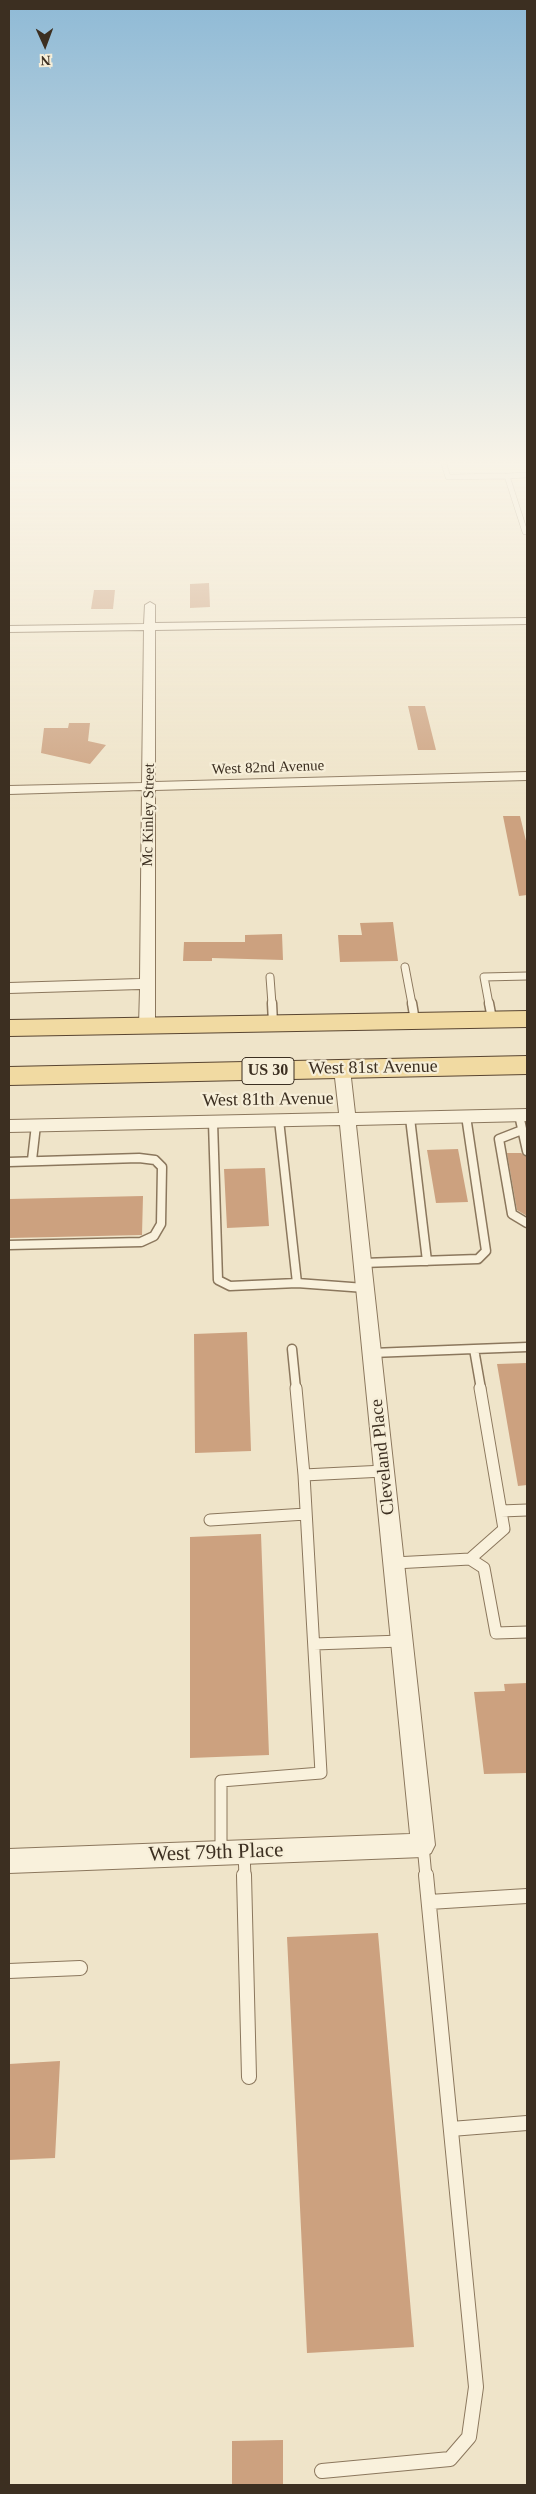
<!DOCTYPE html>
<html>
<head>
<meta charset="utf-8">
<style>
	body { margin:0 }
	#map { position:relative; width:536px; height:2494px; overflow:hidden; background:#efe4c9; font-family:Georgia,serif }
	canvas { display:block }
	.frame { position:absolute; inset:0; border:10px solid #3c2f21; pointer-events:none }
	.north { position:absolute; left:20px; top:20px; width:50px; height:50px; -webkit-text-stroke:4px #f6eed8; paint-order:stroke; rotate:178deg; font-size:14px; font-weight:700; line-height:20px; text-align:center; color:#3c2f21 }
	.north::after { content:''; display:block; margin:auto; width:18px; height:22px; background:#3c2f21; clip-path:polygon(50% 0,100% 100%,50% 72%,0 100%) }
</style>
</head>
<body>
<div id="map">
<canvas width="536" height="2494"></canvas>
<div class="frame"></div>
<div class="north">N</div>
</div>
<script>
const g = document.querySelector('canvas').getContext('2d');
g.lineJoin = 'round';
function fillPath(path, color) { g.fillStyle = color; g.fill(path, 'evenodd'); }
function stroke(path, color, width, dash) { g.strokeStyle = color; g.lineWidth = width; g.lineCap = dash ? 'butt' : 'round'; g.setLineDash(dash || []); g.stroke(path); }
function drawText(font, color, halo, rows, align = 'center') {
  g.font = font + ' Georgia,serif'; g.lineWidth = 4.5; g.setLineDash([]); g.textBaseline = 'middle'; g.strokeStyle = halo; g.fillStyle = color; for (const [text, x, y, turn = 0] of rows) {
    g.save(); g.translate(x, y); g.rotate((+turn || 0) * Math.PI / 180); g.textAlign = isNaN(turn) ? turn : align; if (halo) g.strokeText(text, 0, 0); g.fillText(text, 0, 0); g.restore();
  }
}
fillPath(new Path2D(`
	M209 583 210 607 190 608V584Z
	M94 590H115L113 609H91Z
	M408 706H425L436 750H418Z
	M69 723H90L88 741 106 745 90 764 41 753 44 728H68Z
	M503 816H520L527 845V895L519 896Z
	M393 922 398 961 340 962 338 935H362L360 923Z
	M282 934 283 960 212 958V961H183L184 942H245V935Z
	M458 1149 468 1202 436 1203 427 1150Z
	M507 1153H521L527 1157V1216L517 1210Z
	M265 1168 269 1226 227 1228 224 1169Z
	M143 1196 142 1235 9 1238V1199Z
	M247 1332 251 1451 195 1453 194 1334Z
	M527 1363V1485L518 1486 497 1364Z
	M261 1534 269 1755 190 1758V1537Z
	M527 1683V1773L484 1774 474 1692 505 1691 504 1684Z
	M378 1933 414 2347 307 2353 287 1937Z
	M60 2061 55 2158 9 2160V2064Z
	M283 2440V2485H232V2441Z`), '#cca17f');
const laneFar4 = new Path2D(`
	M443 461 448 477 507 476 525 532H527
	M507 476 527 475`);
const laneFar3 = new Path2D(`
	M405 967 412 1004
	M270 977 272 1004
	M489 1004 484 977 527 976`);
const laneFar2 = new Path2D(`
	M272 1003 273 1023
	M412 1003 415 1021
	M489 1003 492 1019
	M519 1115 527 1151
	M410 1118 427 1261
	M279 1120 297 1283
	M213 1122 218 1280 230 1286 297 1283 365 1288
	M522 1130 499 1139 512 1214 527 1223
	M32 1160 36 1125
	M9 1162 139 1158 155 1160 162 1167 161 1224 154 1236 141 1242 9 1245
	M363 1263 478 1259 486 1251 466 1116
	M292 1349 296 1389
	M474 1349 527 1347
	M372 1353 474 1349 481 1389`);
const laneFar1 = new Path2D(`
	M296 1388 304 1475 384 1471
	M501 1511 527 1510
	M210 1520 306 1514
	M470 1559 504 1529 480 1388
	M394 1563 470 1559 484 1568 496 1633 527 1632
	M314 1644 402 1641
	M423 1845 426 1877
	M221 1851V1781L321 1773 304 1475
	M244 1853 245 1877`);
const lane = new Path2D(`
	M244 1875 249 2077
	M429 1902 527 1896
	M9 1971 80 1968
	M451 2129 527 2123
	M322 2471 450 2459 469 2437 476 2387 426 1875`);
const street = new Path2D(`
	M150 602 155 605V623L527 618V624L155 630V782L527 772V780L155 790V1026L152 1030H142L139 1026 140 989 9 993V983L140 979 142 790 9 794V786L142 783 144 630 9 632V626L144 624 145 605Z
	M342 1063 348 1065 350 1069 355 1113 527 1109V1121L356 1125 435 1845 431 1853 423 1857 9 1873V1849L410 1834 340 1125 9 1132V1120L339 1113 334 1069 336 1065Z`);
const primary = new Path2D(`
	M527 1011V1027L9 1036V1020Z
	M527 1056V1074L9 1085V1067Z`);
stroke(laneFar4, '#8b775d', 6);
stroke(laneFar3, '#8b775d', 9);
stroke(laneFar2, '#8b775d', 11);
stroke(laneFar1, '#8b775d', 13);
stroke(lane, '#8b775d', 16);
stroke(street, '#8b775d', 2);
stroke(primary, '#594531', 2);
stroke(laneFar4, '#f9f1dc', 5);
stroke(laneFar3, '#f9f1dc', 7);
stroke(laneFar2, '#f9f1dc', 8);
stroke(laneFar1, '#f9f1dc', 11);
stroke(lane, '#f9f1dc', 14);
fillPath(street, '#f9f1dc');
fillPath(primary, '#f1daa2');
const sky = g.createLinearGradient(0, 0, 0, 811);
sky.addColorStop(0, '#8fbad6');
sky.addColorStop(0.57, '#f8f3e7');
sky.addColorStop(1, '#f8f3e700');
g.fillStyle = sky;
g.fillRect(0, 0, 536, 811);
drawText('15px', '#3c2f21', '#f6eed8', [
	["West 82nd Avenue",268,768,-2],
	["Mc Kinley Street",149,815,-89]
]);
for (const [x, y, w] of [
	[268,1071,52]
]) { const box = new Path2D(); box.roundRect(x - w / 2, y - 13.5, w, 27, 4); g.fillStyle = '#f6eed8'; g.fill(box); stroke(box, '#3c2f21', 1); }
drawText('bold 16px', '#3c2f21', null, [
	["US 30",268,1071]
]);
drawText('18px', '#3c2f21', '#f6eed8', [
	["West 81st Avenue",373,1068,-1],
	["West 81th Avenue",268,1100,-1],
	["Cleveland Place",383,1457,-96]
]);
drawText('21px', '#3c2f21', '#f6eed8', [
	["West 79th Place",216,1853,-2]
]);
</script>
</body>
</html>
